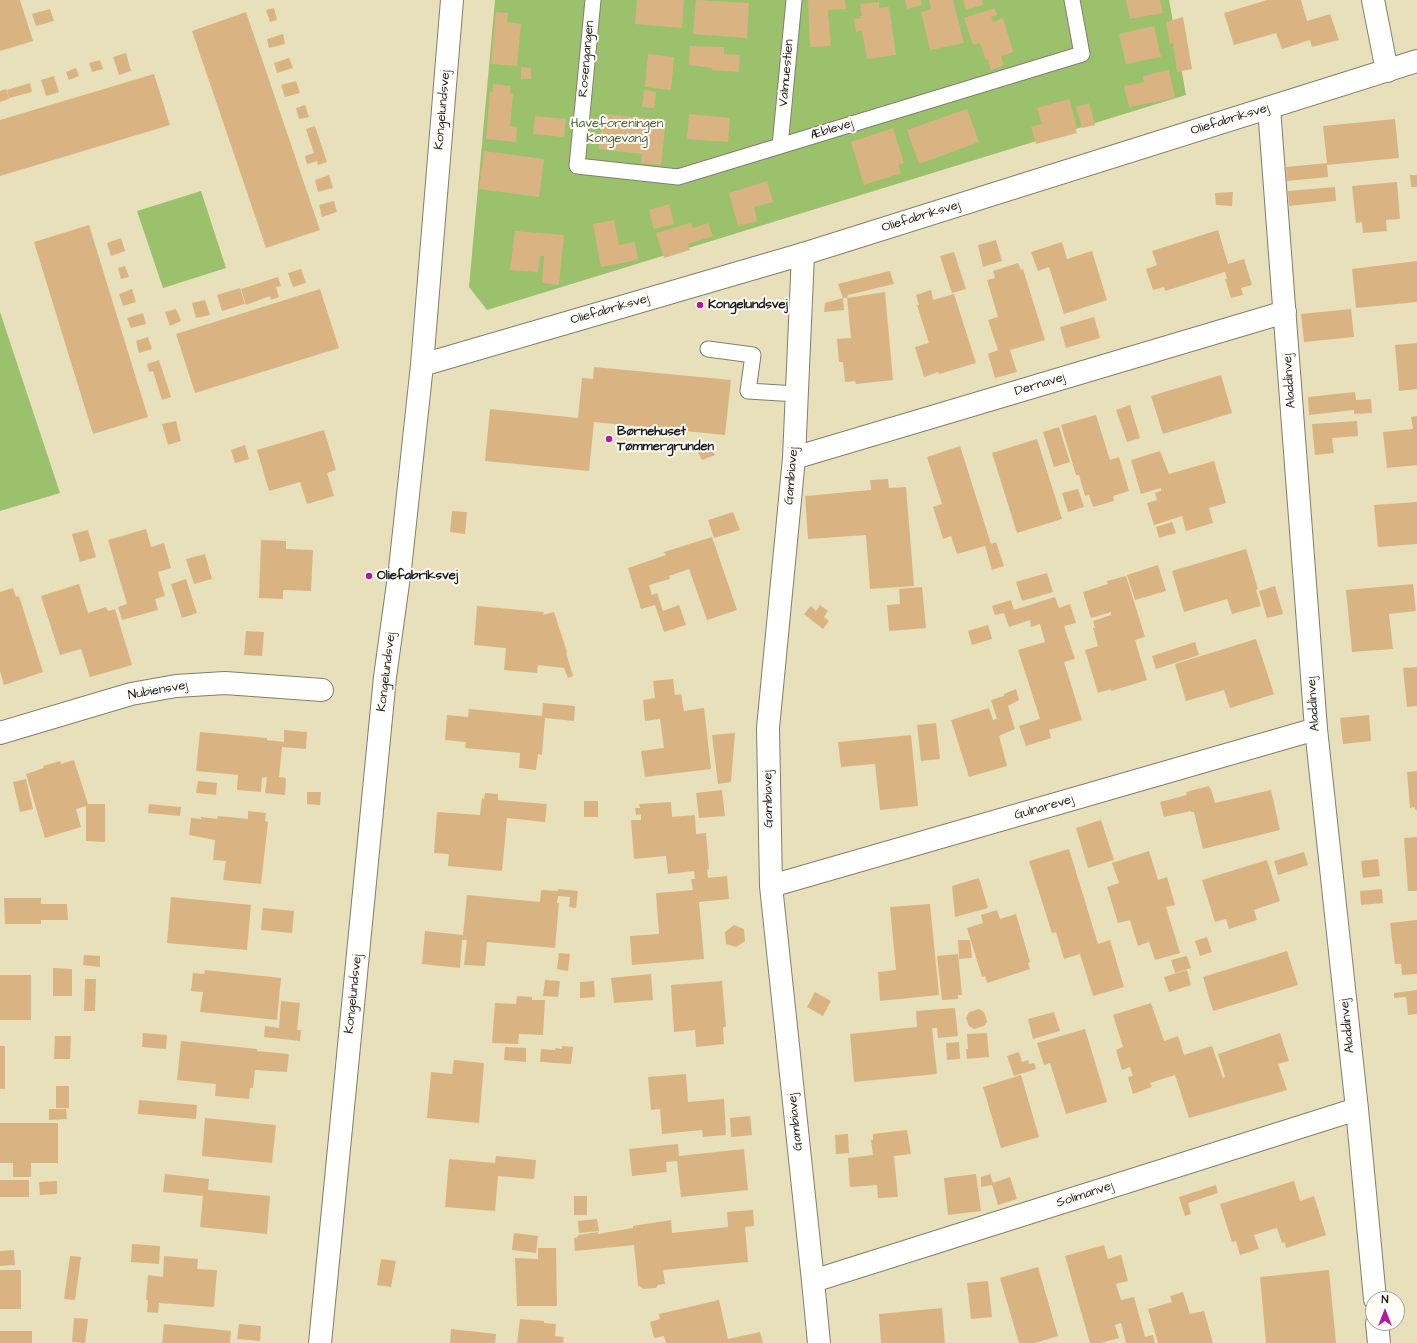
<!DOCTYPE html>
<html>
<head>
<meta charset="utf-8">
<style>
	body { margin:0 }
	#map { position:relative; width:1417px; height:1343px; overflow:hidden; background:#e8e0bb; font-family:"Architects Daughter",sans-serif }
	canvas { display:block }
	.north { position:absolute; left:1365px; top:1291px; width:40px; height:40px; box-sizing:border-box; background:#fdfcf7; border:1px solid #a3a29f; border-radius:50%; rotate:0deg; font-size:11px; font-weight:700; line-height:16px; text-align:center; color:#1c1c1c }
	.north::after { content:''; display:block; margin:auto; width:14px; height:18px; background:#b5179e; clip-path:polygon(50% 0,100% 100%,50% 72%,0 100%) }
</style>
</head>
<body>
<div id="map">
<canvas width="1417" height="1343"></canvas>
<div class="north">N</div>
</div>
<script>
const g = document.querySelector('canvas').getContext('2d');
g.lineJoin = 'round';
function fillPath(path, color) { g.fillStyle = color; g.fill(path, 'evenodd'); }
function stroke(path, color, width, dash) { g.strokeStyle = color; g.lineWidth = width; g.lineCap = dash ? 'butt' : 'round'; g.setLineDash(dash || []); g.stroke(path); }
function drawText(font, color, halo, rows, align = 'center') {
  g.font = font + ' "Architects Daughter",sans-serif'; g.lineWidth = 4; g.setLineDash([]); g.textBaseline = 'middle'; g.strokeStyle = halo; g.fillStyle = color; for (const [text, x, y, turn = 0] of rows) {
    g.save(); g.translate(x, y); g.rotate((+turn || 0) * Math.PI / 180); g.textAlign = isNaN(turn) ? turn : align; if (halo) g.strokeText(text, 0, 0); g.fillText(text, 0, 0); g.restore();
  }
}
fillPath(new Path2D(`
	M495 0H1169L1186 95 487 310 469 287Z
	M201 191 226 268 163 288 137 211Z
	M0 312 60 493 0 511Z`), '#9bc16c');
fillPath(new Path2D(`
	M0 0H20L33 41 0 51Z
	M637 0H684L682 28 635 24Z
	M696 0 749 3 747 38 693 34Z
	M808 0H845L846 9 828 10 831 46 810 47Z
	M905 0H921L922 5 907 9Z
	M929 0H953L964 43 930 50 921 12 931 9Z
	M963 0H982L983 5 966 10Z
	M1126 0H1160L1163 13 1130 19Z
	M1267 0H1301L1307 21 1330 14 1339 40 1312 47 1310 40 1282 49 1276 33 1234 45 1224 13Z
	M879 2V8L889 7 896 55 867 59 862 31 856 32 854 19 861 18 860 16H862L860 4Z
	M274 8 277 20 270 22 266 10Z
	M995 8 997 15 991 17 993 22 1003 18 1013 52 1001 56 1004 65 991 70 988 59 986 60 980 43 973 45 964 18Z
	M50 9 54 21 36 26 32 14Z
	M246 12 320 230 266 248 192 31Z
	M496 12 508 13 507 22 521 24 517 66 491 64Z
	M1183 17 1192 69 1177 72 1173 43 1170 44 1166 22Z
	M1154 26 1161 57 1126 64 1119 34Z
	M283 34 285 44 269 48 267 39Z
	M690 46 724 47V54L740 55 739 72 712 70V68L689 65Z
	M126 53 131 71 119 75 113 57Z
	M648 54 674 57 671 90 645 87Z
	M289 58 293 68 277 73 274 63Z
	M100 60 103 69 92 72 89 63Z
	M521 67 531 68V79H521Z
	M76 68 79 76 69 80 66 72Z
	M1169 70 1175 98 1129 107 1124 86 1144 82 1143 76Z
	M154 74 170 125 0 176V120Z
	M54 76 59 92 46 96 41 80Z
	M296 81 300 93 285 97 281 85Z
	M30 83 32 92 9 98 7 90Z
	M493 84 511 86 510 93 513 94 510 126 517 127 516 142 486 139 490 91 493 92Z
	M6 89 9 99 0 102V91Z
	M644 90 656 92 654 108 642 107Z
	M1069 99 1077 127 1075 128 1077 133 1036 144 1031 127 1042 124 1037 108Z
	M1089 103 1095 125 1082 128 1076 107Z
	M305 105 309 117 299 119 296 108Z
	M967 109 979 142 919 164 907 130Z
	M602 114 666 120 661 165 641 163 642 154 599 149Z
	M689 114 730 118 728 142 687 139Z
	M535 116 566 119 564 137 533 134Z
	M1395 119 1399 158 1327 165 1328 177 1287 181 1286 167 1327 163 1323 126Z
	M315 126 327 162 318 165 317 161 307 164 305 156 314 153 306 129Z
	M893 128 904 163 898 165 901 173 864 185 851 142Z
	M484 151 544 159 539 197 479 189Z
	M329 175 333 188 318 192 315 180Z
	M1410 175H1417V187H1411Z
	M767 181 773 202 754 207 757 221 738 226 729 193Z
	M1397 182 1400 219 1386 220 1387 231 1363 233 1362 222 1356 223 1352 186Z
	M1335 187 1336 201 1289 206 1288 191Z
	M1233 192 1232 206 1216 205 1215 193Z
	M334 201 337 212 322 217 319 205Z
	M669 204 674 224 654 229 649 210Z
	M614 220 619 245 635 242 638 260 601 267 593 224Z
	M691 223 693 228 708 223 713 236 688 244 690 250 664 258 656 233Z
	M89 225 148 417 93 434 34 242Z
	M1218 230 1228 264 1244 259 1252 285 1241 288 1243 295 1231 298 1225 279H1227L1225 272 1165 291 1164 287 1153 290 1146 269 1157 265 1152 251Z
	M515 231 564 235 559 285 542 283 544 256H540L538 272 510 270Z
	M121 238 125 251 111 256 107 243Z
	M996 240 1002 261 983 267 978 245Z
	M1062 242 1067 259 1092 251 1107 300 1064 314 1049 267 1038 271 1031 252Z
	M954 252 966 289 952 293 940 256Z
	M1417 261V302L1356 308 1352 269Z
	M1018 263 1021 270 1023 269 1045 340 1010 350 1017 372 995 378 988 354 998 350 988 320 998 317 987 280 995 278 993 271Z
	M125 266 129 277 121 279 118 268Z
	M301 269 306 283 293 287 288 273Z
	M890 271 894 284 848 295 847 298H843L844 310 824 312 825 303 843 298 838 284Z
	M278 277 281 286 276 287 279 297 271 300 270 296 246 305 241 289Z
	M240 288 245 304 222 311 217 295Z
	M132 289 136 302 123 306 119 294Z
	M320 289 339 348 195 393 176 334Z
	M931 290 933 300 954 294 976 363 939 374 938 372 924 377 915 347 929 343 917 305H919L916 295Z
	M885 292 893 380 856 384 855 381 845 382 843 362H839L837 339 851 338 847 298Z
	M205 300 210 315 196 318 192 303Z
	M176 309 181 321 170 326 165 312Z
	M1351 309 1354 337 1304 342 1301 314Z
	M143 313 146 324 131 328 127 318Z
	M1094 317 1100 338 1066 348 1060 327Z
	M148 337 152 349 139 353 136 341Z
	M1417 343V389L1399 391 1395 345Z
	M159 360 171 397 162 400 153 371 149 372 147 364Z
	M594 367 731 380 725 435 594 422 589 471 485 461 490 409 578 418 582 378 593 379Z
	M1221 375 1232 413 1163 434 1151 396Z
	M1355 392 1356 400 1371 399 1372 413 1354 414V410L1309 415 1308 397Z
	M1130 405 1140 438 1127 442 1116 410Z
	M1096 415 1110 460 1119 457 1129 491 1113 496 1114 501 1093 507 1089 495 1085 496 1079 475H1076L1061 425Z
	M1417 416V465L1387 468 1383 432 1413 429 1411 417Z
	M176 421 181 441 168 445 162 424Z
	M1357 421 1358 436 1332 438 1334 453 1315 455 1312 424Z
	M1059 427 1070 462 1054 467 1043 432Z
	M324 430 336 470 327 473 334 496 307 504 300 482 269 491 257 450Z
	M1037 439 1062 519 1017 533 992 453Z
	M709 442 715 455 702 460 696 448Z
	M245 445 249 459 235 463 231 450Z
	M960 446 991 544 996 542 1004 566 992 570 985 546 957 554 951 536 943 539 933 507 942 504 927 457Z
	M1160 451 1169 474 1214 461 1226 503 1209 508 1213 523 1186 531 1182 516 1154 525 1147 503 1157 500 1155 493 1161 491V488L1141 494 1131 460Z
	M888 479 889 488 906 487 914 586 870 589 866 535 808 539 805 496 871 490 870 480Z
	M1078 489 1084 507 1068 512 1062 493Z
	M1417 502V544L1378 547 1374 505Z
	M452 511 467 512 465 534 450 532Z
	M733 512 740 530 714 538 708 520Z
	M1172 522 1176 533 1159 538 1156 527Z
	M146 529 151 547 164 543 171 568 158 572 165 596 155 599 158 610 122 620 118 607 127 604 108 540Z
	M88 530 96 557 80 562 72 534Z
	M712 537 737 610 707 620 689 569 669 576 670 579 649 585 652 595 657 593 663 611 679 605 686 625 664 632 655 605 641 609 628 568 666 555 664 552Z
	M261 540 286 541V549L313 550 311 591 283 590V599L259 598Z
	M1246 549 1258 589 1256 590 1261 606 1232 614 1227 599 1184 612 1172 571Z
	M205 554 212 579 194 584 186 559Z
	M1158 565 1166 591 1135 600 1127 575Z
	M1047 573 1053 592 1022 601 1016 582Z
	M1126 576 1145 637 1135 640 1147 680 1111 691V689L1098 693 1085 650 1098 646 1093 628H1095L1093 621 1111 615V612L1091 618 1083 592 1108 584 1107 581Z
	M186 579 197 613 182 618 171 584Z
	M79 584 88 613 106 607 108 611 115 609 132 665 90 677 81 649 60 655 41 596Z
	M1413 584 1416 611 1389 614 1393 649 1352 652 1346 590Z
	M1275 586 1283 614 1267 618 1259 591Z
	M922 587 926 628 889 631 887 605 900 604 899 589Z
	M13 588 16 597 19 596 43 672 4 685 0 671V592Z
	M1055 597 1059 608 1070 604 1076 623 1064 626 1075 659 1064 662 1082 720 1049 730 1051 738 1026 746 1019 726 1040 719 1018 650 1045 642 1040 624 1031 627 1030 620 1009 627 1004 613 995 615 992 606 1011 600 1014 610Z
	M820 605 828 611 824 617 829 621 823 629 804 614 811 606 816 611Z
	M477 606 544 612 543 615 554 612 567 652 566 653 573 676 568 678 564 668 538 665 537 673 504 670 506 648 474 645Z
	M988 625 992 639 972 645 968 631Z
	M246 631 264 632 262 656 244 655Z
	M1256 639 1274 694 1230 708 1224 690 1186 701 1175 664Z
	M1195 642 1199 655 1156 669 1152 656Z
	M1417 667V706L1407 707 1403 668Z
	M673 679 675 695 681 694 684 711 704 708 711 769 645 777 641 751 664 748 660 719 645 721 643 700 655 698 653 681Z
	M1016 689 1019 700 1008 706 1015 729 999 736 1007 766 969 777 951 720 989 708 993 720 997 719 991 700 1004 696V694Z
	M543 703 575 706 574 721 545 718 542 755 538 754 536 770 519 768 520 753 465 748 466 742 445 740 447 715 468 717 469 709 542 716Z
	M1369 715 1371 741 1343 744 1340 718Z
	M936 723 940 759 921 761 917 725Z
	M284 730 307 732 306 749 282 747 279 777 286 778 285 795 265 793 267 777 262 778 261 792 237 790 238 775 196 771 200 732 267 738V740L284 742Z
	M735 733 731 782 718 784 712 735Z
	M911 735 918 806 880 810 875 764 841 767 838 742Z
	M74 760 88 804H105V842L86 841V806L76 809 81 827 45 838 26 774 44 768 43 766 60 761 61 764Z
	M1417 771V810H1415V807L1410 808 1407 772Z
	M26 779 33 809 20 812 13 782Z
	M198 781 217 783 216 795 196 793Z
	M1209 786 1210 789H1211L1215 803 1271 790 1280 830 1203 849 1194 812H1191V811L1164 817 1160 802 1187 795 1186 792Z
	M722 790 725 816 699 818 696 793Z
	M307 792H321L320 805 307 804Z
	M485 793 498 794V800L547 804 545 822 507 818 502 871 448 866 449 854 434 853 437 812 480 815 482 798 484 799Z
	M584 801H598V817H584Z
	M671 802 672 817 695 815 696 834 706 833 709 869 707 870 708 878 727 876 729 899 699 902 704 959 632 965 630 936 659 934 656 893 693 890 691 879H695L694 871 668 874 666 856 634 859 631 820H641V814L636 815 635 808H640L639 804Z
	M149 804 181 807 180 816 148 813Z
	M248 811 266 813 265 821 268 822 261 884 223 880 226 861 213 860 215 840 189 835 191 818 201 819V817L217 819 218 816 248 819Z
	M1101 820 1114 860 1088 868 1076 828Z
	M1417 837V891H1408L1404 838Z
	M1069 849 1098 944 1110 940 1124 987 1093 996 1080 954 1064 959 1056 932 1052 933 1029 861Z
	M1149 851 1158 880 1167 877 1175 905 1166 907 1180 953 1155 960 1149 942 1138 946 1130 920 1118 923 1107 887 1119 883 1112 863Z
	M1304 852 1308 865 1278 875 1274 861Z
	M1378 859 1380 876 1363 878 1361 861Z
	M1267 860 1280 901 1254 910 1257 920 1229 929 1226 919 1215 922 1202 880Z
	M979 878 988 908 955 917 952 886Z
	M558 889 578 891 576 908 569 907 570 897 558 896 557 903H559L555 948 487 942 485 966 464 965 467 940H462L460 968 422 964 425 931 463 935 467 895 540 902 541 890 558 891Z
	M1382 889 1383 903 1361 905 1360 891Z
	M171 897 251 905 247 950 167 943Z
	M4 898H41V904H67L68 920H41V924H5Z
	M930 904 939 995 880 1001 878 972 896 970 890 907Z
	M263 908 294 911 292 933 261 930Z
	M997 910 1000 919 1016 914 1030 962 1028 963 1030 969 987 983 985 976 982 977 967 928 983 923 981 915Z
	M1417 920V974L1402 975 1401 964H1395L1390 923Z
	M734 925 744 929 745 941 736 947 726 944 725 932Z
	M1207 937 1212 952 1200 956 1195 941Z
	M958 940H970L972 958 959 959Z
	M1287 951 1298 985 1213 1011 1203 977Z
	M559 953 570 954 568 971 557 969Z
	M958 954 962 995H958V999L942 1000 937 956Z
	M84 955 100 956V967L83 965Z
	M1187 956 1191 968 1175 973 1171 960Z
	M53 968 72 969V996H53Z
	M205 970 281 978 277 1020 200 1012 203 992 191 991 193 973 204 974Z
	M1187 970 1191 985 1169 992 1164 977Z
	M651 974 653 1000 614 1003 611 978Z
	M0 975H31V1020H0Z
	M85 979H96L95 1011H84Z
	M545 980 560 981 558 997 543 996Z
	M594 981 595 997 580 998V982Z
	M722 981 726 1027H723L724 1044 696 1047 695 1030 674 1032 671 985Z
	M1417 990V1014L1408 1015 1406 997 1394 998V993Z
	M815 992 831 1001 823 1016 807 1007Z
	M517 996 532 997V1000H545L543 1035 519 1034 518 1044 492 1043 495 1003 516 1004Z
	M281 1001 300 1003 297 1030H301L300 1041 264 1037 265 1026 279 1028Z
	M1151 1003 1164 1041 1178 1036 1184 1055 1212 1046 1223 1078 1225 1077 1218 1054 1280 1033 1289 1061 1278 1064 1287 1090 1189 1118 1175 1075 1150 1083 1152 1087 1133 1094 1128 1077 1133 1076 1130 1067 1122 1070 1116 1050 1123 1047 1113 1015Z
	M955 1008 958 1036 938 1038 937 1028H932L937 1074 854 1082 850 1034 917 1027 916 1011Z
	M979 1009 984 1012 987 1022 984 1026 974 1029 969 1026 966 1018 969 1012Z
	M1054 1012 1060 1031 1033 1039 1028 1019Z
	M1085 1029 1107 1102 1066 1114 1050 1063 1044 1065 1037 1043Z
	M143 1033 167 1035 166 1049 142 1047Z
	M987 1033 989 1057 967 1059 966 1049H968L967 1034Z
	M55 1036H71L70 1059H54Z
	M181 1041 257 1049V1051L289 1054 287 1072 255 1070 253 1088H250L249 1099 215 1096 216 1084 177 1080Z
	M959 1042 960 1059 947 1060 946 1043Z
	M0 1046H5V1089H0Z
	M562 1046 573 1047 571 1064 540 1062 541 1049 555 1050V1048L562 1049Z
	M505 1047 526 1048V1062L504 1060Z
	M1019 1052 1022 1062 1028 1060 1029 1064 1034 1063 1036 1069 1014 1076 1007 1056Z
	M454 1060 484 1063 479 1123 427 1118 431 1072 452 1074Z
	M686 1074 688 1102 724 1099 726 1135 703 1137 702 1130 662 1134 660 1109 651 1110 648 1077Z
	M1021 1075 1039 1137 1001 1148 983 1087Z
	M56 1086H69V1108H56Z
	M139 1100 197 1105 196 1119 138 1114Z
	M49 1109H66L67 1119 49 1120Z
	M750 1116 752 1135 731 1137 730 1118Z
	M205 1118 276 1125 272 1163 202 1156Z
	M0 1123H58V1163H31V1177H13V1163H0Z
	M907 1130 911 1154 894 1156 898 1197 878 1198 877 1185 850 1187 848 1158 873 1155 871 1140H873V1134Z
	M848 1134 849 1153 836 1154 835 1135Z
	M678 1144 679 1156 744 1149 748 1190 681 1197 677 1161 666 1162 667 1172 632 1176 629 1149Z
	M496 1156 536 1160 534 1179 498 1176 495 1211 445 1207 449 1159 495 1163Z
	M165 1174 209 1179 208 1190 270 1196 267 1234 200 1227 203 1196 163 1192Z
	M976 1174 981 1211 948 1215 944 1178Z
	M990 1174 993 1183 1010 1177 1017 1199 998 1205 992 1185 981 1187V1177Z
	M0 1180H29V1197H0Z
	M57 1181V1194L40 1195 39 1182Z
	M1294 1181 1300 1201 1314 1196 1326 1235 1286 1248 1285 1242 1282 1243 1277 1228 1254 1235 1259 1249 1240 1255 1236 1241 1232 1242 1220 1204Z
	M1216 1185 1218 1193 1188 1203 1191 1214 1185 1216 1179 1197Z
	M574 1196H587V1215H574Z
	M753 1210 754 1226 745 1227 748 1262 663 1270 665 1284 658 1285 656 1288 643 1289 638 1285 634 1245 575 1251 574 1238 578 1237V1235L598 1232V1234L633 1228V1226L671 1220 672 1233 728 1227 727 1212Z
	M597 1219 599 1231 579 1233 578 1221Z
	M514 1233 538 1236 536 1253 512 1250Z
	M132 1244 160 1246 159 1264 131 1262Z
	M1104 1245 1108 1259 1121 1255 1128 1281 1116 1284 1121 1300 1134 1297 1145 1337 1153 1335 1155 1343H1126L1121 1323 1115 1325 1119 1338 1101 1343H1090L1065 1256Z
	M538 1248H556L557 1306H517L515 1258 538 1259Z
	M14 1250 15 1265 0 1266V1251Z
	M70 1256 81 1257 75 1300 64 1299Z
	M164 1256 198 1259 197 1269 217 1270 214 1307 159 1303 158 1313 147 1312 148 1300H146L148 1275 163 1277Z
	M381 1259 396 1261 391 1287 377 1285Z
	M1038 1267 1058 1336 1035 1343H1019L1000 1278Z
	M0 1270H21V1309H0Z
	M1329 1270 1336 1343H1266L1260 1277Z
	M988 1281 992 1317 971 1319 967 1283Z
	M1183 1292 1190 1314 1204 1311 1213 1343H1158L1148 1309 1172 1302 1170 1296Z
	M719 1300 728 1339 760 1332 763 1343H666L664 1336 654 1338 650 1322 660 1319 659 1314Z
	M942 1308 945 1343H881L879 1314Z
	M74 1318 88 1319 85 1343 72 1342Z
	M520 1319 544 1321V1323L556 1324 555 1336 564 1337 563 1343H517Z
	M164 1324 231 1331 230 1343H162Z
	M239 1324 261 1326 260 1341 237 1339Z
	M451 1329 496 1334 495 1343H450Z
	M0 1331H32V1343H0Z`), '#d9b482');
const service = new Path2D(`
	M593 0 577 166 678 177 1082 54 1072 0
	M780 146 794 0
	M708 349 753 355 748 391 797 394`);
const minor = new Path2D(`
	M1373 0 1387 71
	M1269 108 1316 729 1357 1109 1375 1299
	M803 254 794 458 768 728 771 886 813 1281 819 1343
	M794 458 1285 312
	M0 733 131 694 176 686 225 683 322 690
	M771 886 1316 729
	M813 1281 1357 1109
	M1377 1323 1379 1343`);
const tertiary = new Path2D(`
	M422 365 803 254 1417 61
	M320 1343 385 677 400 569 422 365 452 0`);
stroke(service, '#827e6c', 17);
stroke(minor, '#827e6c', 24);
stroke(tertiary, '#827e6c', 24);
stroke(service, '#fff', 15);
stroke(minor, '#fff', 22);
stroke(tertiary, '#fff', 22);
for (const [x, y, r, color] of [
	[700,305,4,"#b5179e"],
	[609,439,4,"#b5179e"],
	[369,576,4,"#b5179e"]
]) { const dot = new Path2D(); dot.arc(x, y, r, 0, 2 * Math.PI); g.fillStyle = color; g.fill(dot); stroke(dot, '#fdfcf7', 1.5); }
drawText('13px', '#1c1c1c', '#fdfcf7', [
	["Rosengangen",587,59,-85],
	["Valmuestien",787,73,-85],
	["Kongelundsvej",443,110,-85],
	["Oliefabriksvej",1230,120,-17],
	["Æblevej",832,130,-17],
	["Oliefabriksvej",921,217,-17],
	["Oliefabriksvej",610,310,-16],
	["Aladdinvej",1290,381,-94],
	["Dernavej",1040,385,-17],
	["Gambiavej",792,476,-85],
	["Kongelundsvej",387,672,-83],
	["Nubiensvej",158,691,-10],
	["Aladdinvej",1314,704,-94],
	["Gambiavej",769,799,-91],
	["Gulnarevej",1044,808,-16],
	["Kongelundsvej",354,994,-84],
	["Aladdinvej",1348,1026,-96],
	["Gambiavej",796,1122,-96],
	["Solimanvej",1085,1195,-18]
]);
drawText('13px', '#4f5e3c', '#fdfcf7', [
	["Haveforeningen",617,124],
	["Kongevang",617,139]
]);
drawText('bold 13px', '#1c1c1c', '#fdfcf7', [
	["Kongelundsvej",708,305],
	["Børnehuset",617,432],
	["Tømmergrunden",617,447],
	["Oliefabriksvej",377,576]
], 'left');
</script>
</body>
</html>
